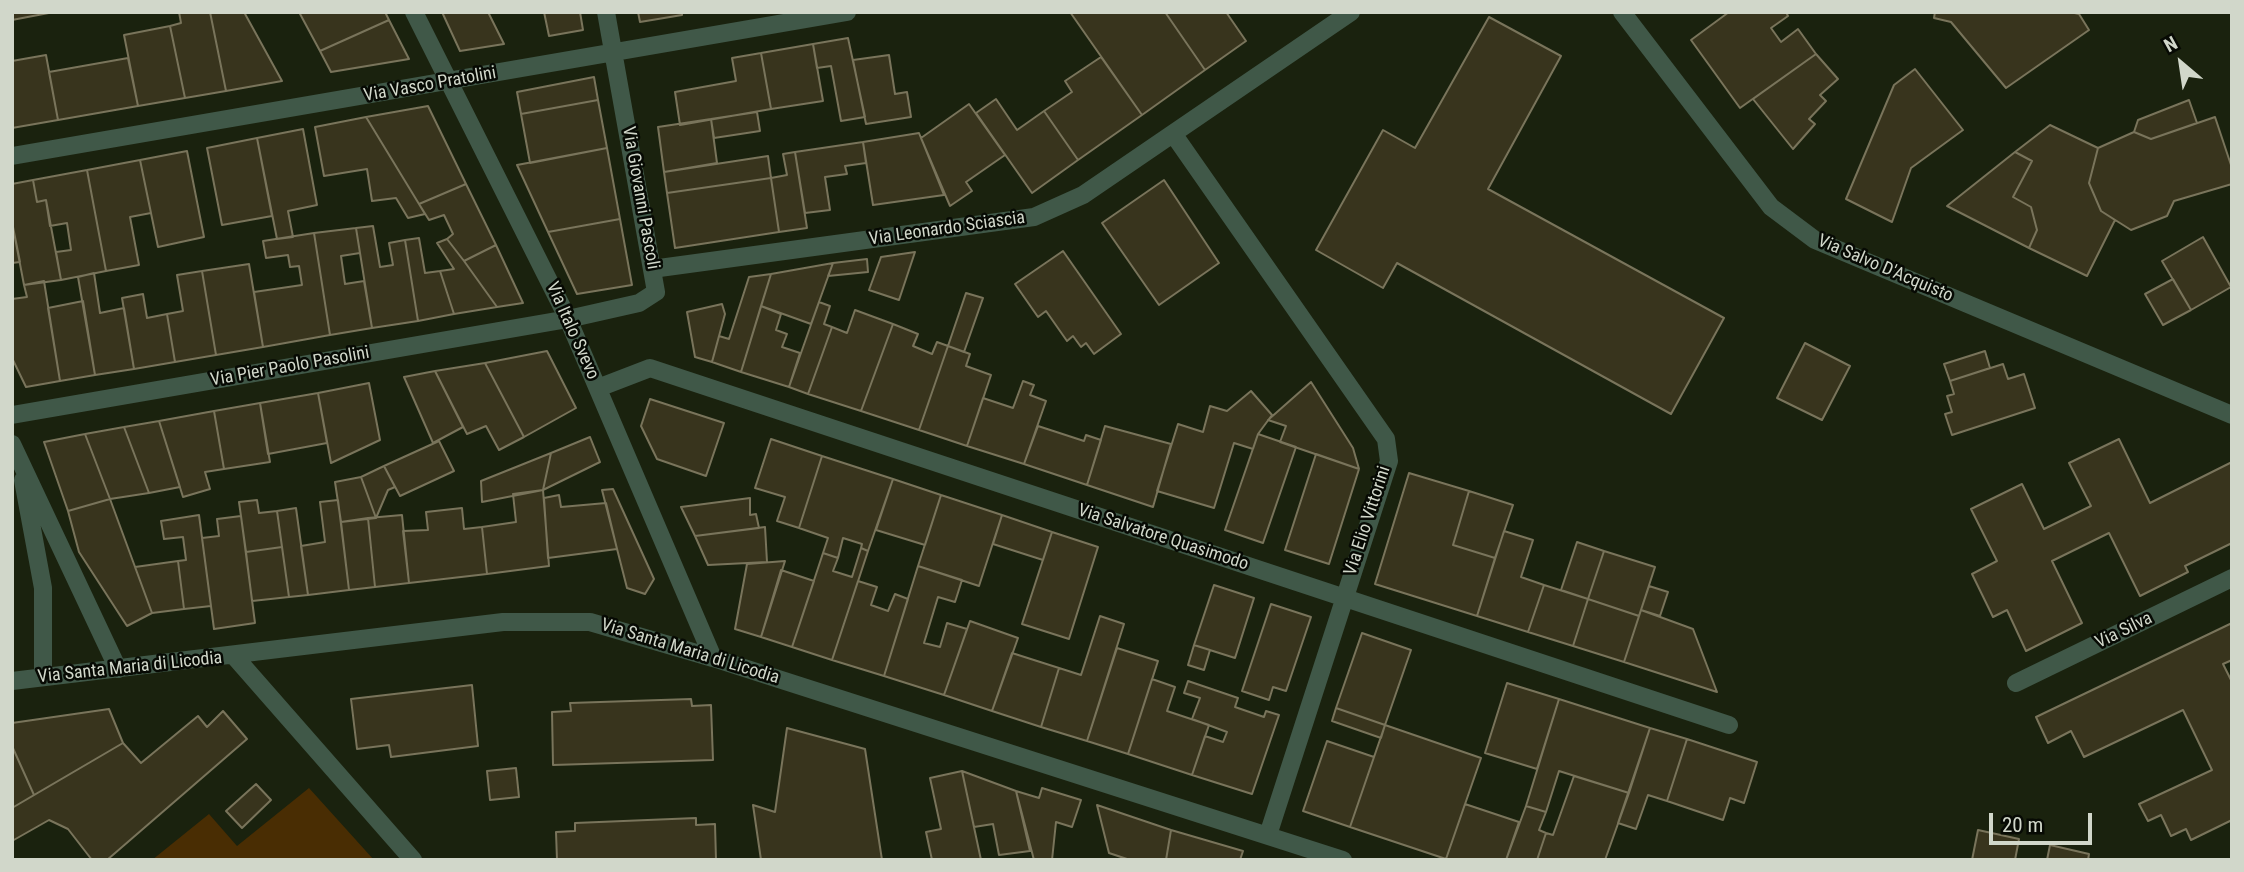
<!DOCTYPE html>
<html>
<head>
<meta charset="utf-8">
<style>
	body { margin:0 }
	#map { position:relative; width:2244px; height:872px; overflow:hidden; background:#1a220e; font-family:"Roboto Condensed",sans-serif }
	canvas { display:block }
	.frame { position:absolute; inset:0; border:14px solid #d1d7ca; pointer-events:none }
	.north { position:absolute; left:2146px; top:28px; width:70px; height:70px; -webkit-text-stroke:5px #070a04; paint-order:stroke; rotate:331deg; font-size:19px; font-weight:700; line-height:28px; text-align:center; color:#d1d7ca }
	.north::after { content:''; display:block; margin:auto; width:24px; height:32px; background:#d1d7ca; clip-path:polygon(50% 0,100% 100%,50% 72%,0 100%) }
	.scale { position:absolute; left:1989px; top:813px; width:103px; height:32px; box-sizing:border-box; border:4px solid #d1d7ca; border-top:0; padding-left:9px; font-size:21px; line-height:24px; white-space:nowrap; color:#d1d7ca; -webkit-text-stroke:5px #070a04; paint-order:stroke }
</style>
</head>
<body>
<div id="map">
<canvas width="2244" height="872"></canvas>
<div class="frame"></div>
<div class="north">N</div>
<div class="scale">20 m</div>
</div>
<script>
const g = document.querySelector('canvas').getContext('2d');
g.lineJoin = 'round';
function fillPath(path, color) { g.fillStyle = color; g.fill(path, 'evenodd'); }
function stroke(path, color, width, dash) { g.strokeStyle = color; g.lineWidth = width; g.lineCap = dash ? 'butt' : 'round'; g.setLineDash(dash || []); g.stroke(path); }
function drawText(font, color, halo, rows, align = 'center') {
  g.font = font + ' "Roboto Condensed",sans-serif'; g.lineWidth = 5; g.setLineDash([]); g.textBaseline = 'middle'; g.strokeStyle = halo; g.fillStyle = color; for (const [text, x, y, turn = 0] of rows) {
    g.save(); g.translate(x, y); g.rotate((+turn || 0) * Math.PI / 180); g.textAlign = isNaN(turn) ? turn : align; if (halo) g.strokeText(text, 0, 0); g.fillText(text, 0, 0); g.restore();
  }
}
fillPath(new Path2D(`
	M309 788 374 860H152L209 814 237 846Z`), '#492d03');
const building = new Path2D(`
	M12 12H54L12 20Z
	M179 12H210L226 91 185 98 170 26 181 23Z
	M210 12H244L282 81 226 91Z
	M299 12H385L389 20 320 51Z
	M442 12H488L504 44 460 51Z
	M544 12H580L583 30 549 36Z
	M638 12H682V15L640 22Z
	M1070 12H1165L1205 70 1142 115Z
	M1165 12H1226L1246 41 1205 70Z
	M1729 12H1786L1788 16 1771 28 1781 42 1798 29 1816 54 1740 108 1691 40Z
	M1935 12H2070L2079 14 2089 30 2006 88 1951 22 1934 18Z
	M1489 17 1561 56 1488 189 1724 318 1671 414 1397 263 1383 288 1316 250 1383 130 1415 148Z
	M389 20 409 59 331 72 320 51Z
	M170 26 185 98 138 106 124 35Z
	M848 38 865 117 841 121 831 66 817 68 813 44Z
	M813 44 823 101 771 109 761 53Z
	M761 53 771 109 680 125 675 92 736 81 732 58Z
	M1816 54 1838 79 1820 95 1826 101 1809 119 1815 124 1793 149 1753 99Z
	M46 55 58 120 12 128V61Z
	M889 55 895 94 907 92 911 117 866 124 853 60Z
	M1101 57 1142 115 1078 160 1044 111 1072 92 1065 81Z
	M128 58 138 106 58 120 49 72Z
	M1915 69 1963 130 1911 168 1892 222 1846 199 1894 85Z
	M594 77 598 100 521 114 517 92Z
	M996 99 1017 130 1044 111 1078 160 1032 193 976 113Z
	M598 100 607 148 530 163 521 114Z
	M2189 100 2197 123 2151 139 2134 132 2138 120Z
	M969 104 1005 155 966 182 972 191 950 206 921 138Z
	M428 106 466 184 419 204 366 117Z
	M757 112 760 131 714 138 711 119Z
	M366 117 419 204 425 214 408 218 396 198 372 201 367 169 324 176 315 127Z
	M2215 117 2232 168V184L2174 201 2167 216 2131 230 2101 211 2089 183 2098 148 2134 132 2151 139Z
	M711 119 717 163 664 172 658 127Z
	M2050 125 2098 148 2089 183 2101 211 2115 220 2087 276 2029 248 2037 230 2031 207 2013 197 2032 161 2015 152Z
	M303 129 317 205 288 211 293 237 277 239 257 138Z
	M919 133 944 195 873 205 863 142Z
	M257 138 272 216 222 225 207 148Z
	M863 142 866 163 845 166 847 174 825 177 830 210 805 213 795 152Z
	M607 148 620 219 548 232 517 165Z
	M187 151 204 237 158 247 140 160Z
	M795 152 807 228 779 232 771 178 787 175 783 154Z
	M2015 152 2032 161 2013 197 2031 207 2037 230 2029 248 1947 206Z
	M768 156 771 178 667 193 664 172Z
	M140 160 151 213 130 217 139 265 106 271 87 170Z
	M87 170 106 271 61 280 56 252 71 250 67 223 50 226 46 200 37 202 33 180Z
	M771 178 779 232 675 248 667 193Z
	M33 180 37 202 46 200 61 280 24 285 12 222V184Z
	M1164 180 1219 263 1159 305 1102 223Z
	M466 184 496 245 464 261 447 239 453 234 444 215 429 220 419 204Z
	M620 219 632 285 577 294 548 232Z
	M12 222 20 262 12 263Z
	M373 226 380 267 393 265 389 243 405 240 418 321 372 328 356 228Z
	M356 228 360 253 341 256 345 284 364 281 372 328 330 335 314 233Z
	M314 233 330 335 263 347 254 292 302 285 299 266 290 267 288 255 266 258 263 241Z
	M2203 237 2231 287 2191 310 2162 261Z
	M419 238 425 273 440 271 454 314 418 321 405 240Z
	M447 239 464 261 497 307 454 314 440 271 454 269 437 243Z
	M496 245 523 303 497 307 464 261Z
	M1063 251 1121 334 1094 354 1086 343 1081 347 1073 336 1067 341 1046 311 1038 317 1015 284Z
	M915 252 899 300 869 290 881 257Z
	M867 259 868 272 828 276 833 263Z
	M833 263 811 324 761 306 771 274Z
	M249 264 263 347 216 355 202 271Z
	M202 271 216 355 175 362 167 314 183 311 177 275Z
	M94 273 100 313 124 308 134 369 95 375 78 277Z
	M771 274 741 372 712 362 719 336 729 339 749 277Z
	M2173 279 2191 310 2163 325 2145 294Z
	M44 281 60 381 26 387 12 358V299L27 297 24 285Z
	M966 293 983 298 964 352 948 346Z
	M143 294 147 318 167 314 175 362 134 369 122 298Z
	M83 301 95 375 60 381 48 308Z
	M819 302 830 306 824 324 832 327 808 394 789 387Z
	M722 304 725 314 712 362 695 357 687 312Z
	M761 306 781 314 776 330 787 334 782 347 800 353 789 387 741 372Z
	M855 310 893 324 861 411 808 394 832 327 847 333Z
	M893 324 918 334 913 346 932 354 937 342 948 346 919 430 861 411Z
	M1805 343 1850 366 1822 420 1777 398Z
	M948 346 970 354 966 366 991 375 967 446 919 430Z
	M547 351 576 408 524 437 485 363Z
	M1985 351 1990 368 1950 381 1944 364Z
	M485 363 524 437 499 450 486 426 467 434 435 371Z
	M2003 364 2008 379 2024 374 2035 408 1952 435 1945 414 1952 412 1947 396 1954 394 1950 381Z
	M435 371 463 427 433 443 404 377Z
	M1023 381 1034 385 1030 395 1046 401 1024 464 967 446 983 398 1013 408Z
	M1311 382 1353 448 1359 469 1280 442 1286 426 1268 420Z
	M369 383 380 440 331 463 318 393Z
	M1251 391 1272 415 1258 434 1253 449 1234 443 1214 508 1157 491 1178 424 1203 432 1210 406 1227 411Z
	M318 393 327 443 268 454 260 403Z
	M650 399 724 423 706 476 657 459 641 426Z
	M260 403 270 462 224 469 214 411Z
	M214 411 224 469 205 472 210 489 183 497 159 421Z
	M159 421 180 487 149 493 124 427Z
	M1038 426 1084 441 1086 435 1101 440 1087 485 1024 464Z
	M1105 426 1171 444 1153 507 1087 485Z
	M124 427 149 493 110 499 85 434Z
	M85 434 110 499 68 511 44 442Z
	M1258 434 1296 447 1263 543 1225 530Z
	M590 437 600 462 543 490 551 453Z
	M771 439 822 456 799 528 777 521 785 497 755 488Z
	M2119 439 2150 503 2232 462V543L2185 566 2188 572 2140 596 2109 533 2052 561 2082 623 2026 651 2007 610 1993 617 1972 574 1997 561 1971 509 2022 484 2044 529 2091 506 2069 463Z
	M439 441 454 471 400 496 384 466Z
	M551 453 543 490 482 502 481 481Z
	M1316 454 1359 469 1329 564 1285 550Z
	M822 456 893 479 868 551 861 548 862 544 843 538 838 558 823 553 828 538 799 528Z
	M384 466 395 487 388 490 376 518 361 477Z
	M1409 473 1469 491 1453 545 1495 558 1477 616 1375 584Z
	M361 477 376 518 341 522 335 482Z
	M893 479 941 495 925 545 876 530Z
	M613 489 654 579 645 594 627 588 602 490Z
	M543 490 549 566 487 574 482 527 516 522 513 494Z
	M1469 491 1513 505 1495 558 1453 545Z
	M559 495 561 507 606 503 617 549 548 558 544 498Z
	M941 495 1002 515 979 586 918 566Z
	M750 498V515L756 514 759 528 695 536 681 507Z
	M110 499 152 613 127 626 79 552 68 511Z
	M257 500 259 513 277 511 282 547 246 552 239 502Z
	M338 500 349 590 308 595 301 546 325 542 320 502Z
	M296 508 308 595 289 597 277 511Z
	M462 508 464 529 482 527 487 574 409 583 403 531 428 530 426 512Z
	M199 515 211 606 184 609 178 561 186 560 183 537 164 539 161 521Z
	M402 515 409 583 375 587 368 518Z
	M1002 515 1052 532 1043 560 993 544Z
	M241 516 255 623 214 629 202 538 219 536 217 519Z
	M368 518 375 587 349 590 341 522Z
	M765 527 767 562 708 565 695 536Z
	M1504 531 1533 540 1521 577 1544 585 1528 632 1477 616Z
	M1052 532 1098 547 1069 639 1022 624Z
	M1577 542 1604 551 1588 599 1561 590Z
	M282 547 289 597 252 601 246 552Z
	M861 548 868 551 832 660 792 647 823 553 838 558 833 571 852 577Z
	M1604 551 1655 567 1639 616 1588 599Z
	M178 561 184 609 152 613 135 567Z
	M785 561 761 637 735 629 747 564Z
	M918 566 962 580 955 602 938 597 924 643 940 647 947 623 967 629 944 695 884 676Z
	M781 570 814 581 792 647 761 637Z
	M858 581 877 587 871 605 888 611 895 594 908 599 884 676 832 660Z
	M1214 585 1254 598 1235 658 1194 645Z
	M1544 585 1588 599 1573 646 1528 632Z
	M1649 586 1668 592 1660 616 1641 610Z
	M1588 599 1639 616 1624 662 1573 646Z
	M1271 604 1311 617 1286 691 1273 687 1269 700 1242 691Z
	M1641 610 1693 629 1717 692 1624 662Z
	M1100 616 1124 624 1087 741 1041 727 1059 668 1081 675Z
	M970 621 1018 638 992 711 944 695Z
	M2232 623V660L2223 664 2232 682V820L2191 840 2186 829 2171 836 2161 815 2148 821 2139 804 2212 770 2183 710 2084 757 2071 731 2048 743 2036 717Z
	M1362 633 1411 650 1385 725 1336 708Z
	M1194 645 1210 650 1204 670 1188 665Z
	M1117 648 1158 661 1128 754 1087 741Z
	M1012 653 1059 668 1041 727 992 711Z
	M1152 679 1175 687 1167 711 1209 725 1192 775 1128 754Z
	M1188 681 1238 698 1235 707 1264 717 1266 711 1279 715 1252 794 1192 775 1205 736 1223 742 1227 732 1192 719 1200 698 1184 693Z
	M1507 683 1559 699 1537 769 1485 753Z
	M472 685 478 746 391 757 389 745 357 749 351 699Z
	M691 699 692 706 711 705 713 760 553 765 552 712 571 711 570 703Z
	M1559 699 1650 728 1629 793 1559 771 1546 812 1526 806Z
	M1336 708 1385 725 1381 738 1332 721Z
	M109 709 123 743 34 795 12 746V723Z
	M223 711 247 739 107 860H92L68 829 49 820 12 841V808L123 743 141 763 198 716 207 727Z
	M1385 725 1481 758 1446 859 1350 827Z
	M787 728 865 749 882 860H761L753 805 775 812Z
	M1650 728 1687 739 1667 801 1648 795 1636 829 1618 823Z
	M1687 739 1757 762 1744 803 1730 798 1723 820 1667 801Z
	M1327 741 1374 757 1350 827 1303 811Z
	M12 746 34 795 12 808Z
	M516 768 519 797 490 800 487 771Z
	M962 771 1016 791 1030 851 999 855 993 824 974 827Z
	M962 771 981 860H932L926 832 941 829 930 778Z
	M1574 776 1629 793 1605 860H1537L1546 833 1553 835Z
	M256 784 271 800 242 828 226 811Z
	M1042 788 1081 800 1072 827 1056 822 1052 860H1034L1016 791 1039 798Z
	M1465 804 1519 822 1506 860 1446 859Z
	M1097 805 1171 830 1166 860H1130L1109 853Z
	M1526 806 1546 812 1539 830 1546 833 1537 860H1506Z
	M696 818V825L715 824 716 860H557L556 832 575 831V823Z
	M1171 830 1243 851 1240 860H1166Z
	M1978 830 2019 839 2015 860H1972Z
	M2050 845 2089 854 2088 860H2047Z`);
fillPath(building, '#38341d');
stroke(building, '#79745b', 2);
stroke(new Path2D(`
	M414 12 568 319 713 658
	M1622 12 1771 207 1815 240 2232 415
	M1174 135 1386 439 1389 461 1268 835
	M12 156 847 12
	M652 269 1034 217 1083 195 1351 12
	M598 388 650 368 1729 725
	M12 415 568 319 639 303 656 292 606 12
	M12 444 118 669
	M23 480 43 588V677
	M235 657 413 860
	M12 681 503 622H590L713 658 1343 860
	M2016 683 2232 578`), '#405848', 18);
drawText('18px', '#d1d7ca', '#070a04', [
	["Via Vasco Pratolini",430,85,-10],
	["Via Giovanni Pascoli",640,198,80],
	["Via Leonardo Sciascia",947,229,-8],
	["Via Salvo D'Acquisto",1885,269,23],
	["Via Italo Svevo",572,331,66],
	["Via Pier Paolo Pasolini",290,367,-10],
	["Via Elio Vittorini",1368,521,-72],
	["Via Salvatore Quasimodo",1163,538,18],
	["Via Silva",2124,631,-26],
	["Via Santa Maria di Licodia",690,652,17],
	["Via Santa Maria di Licodia",130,668,-6]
]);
</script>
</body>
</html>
